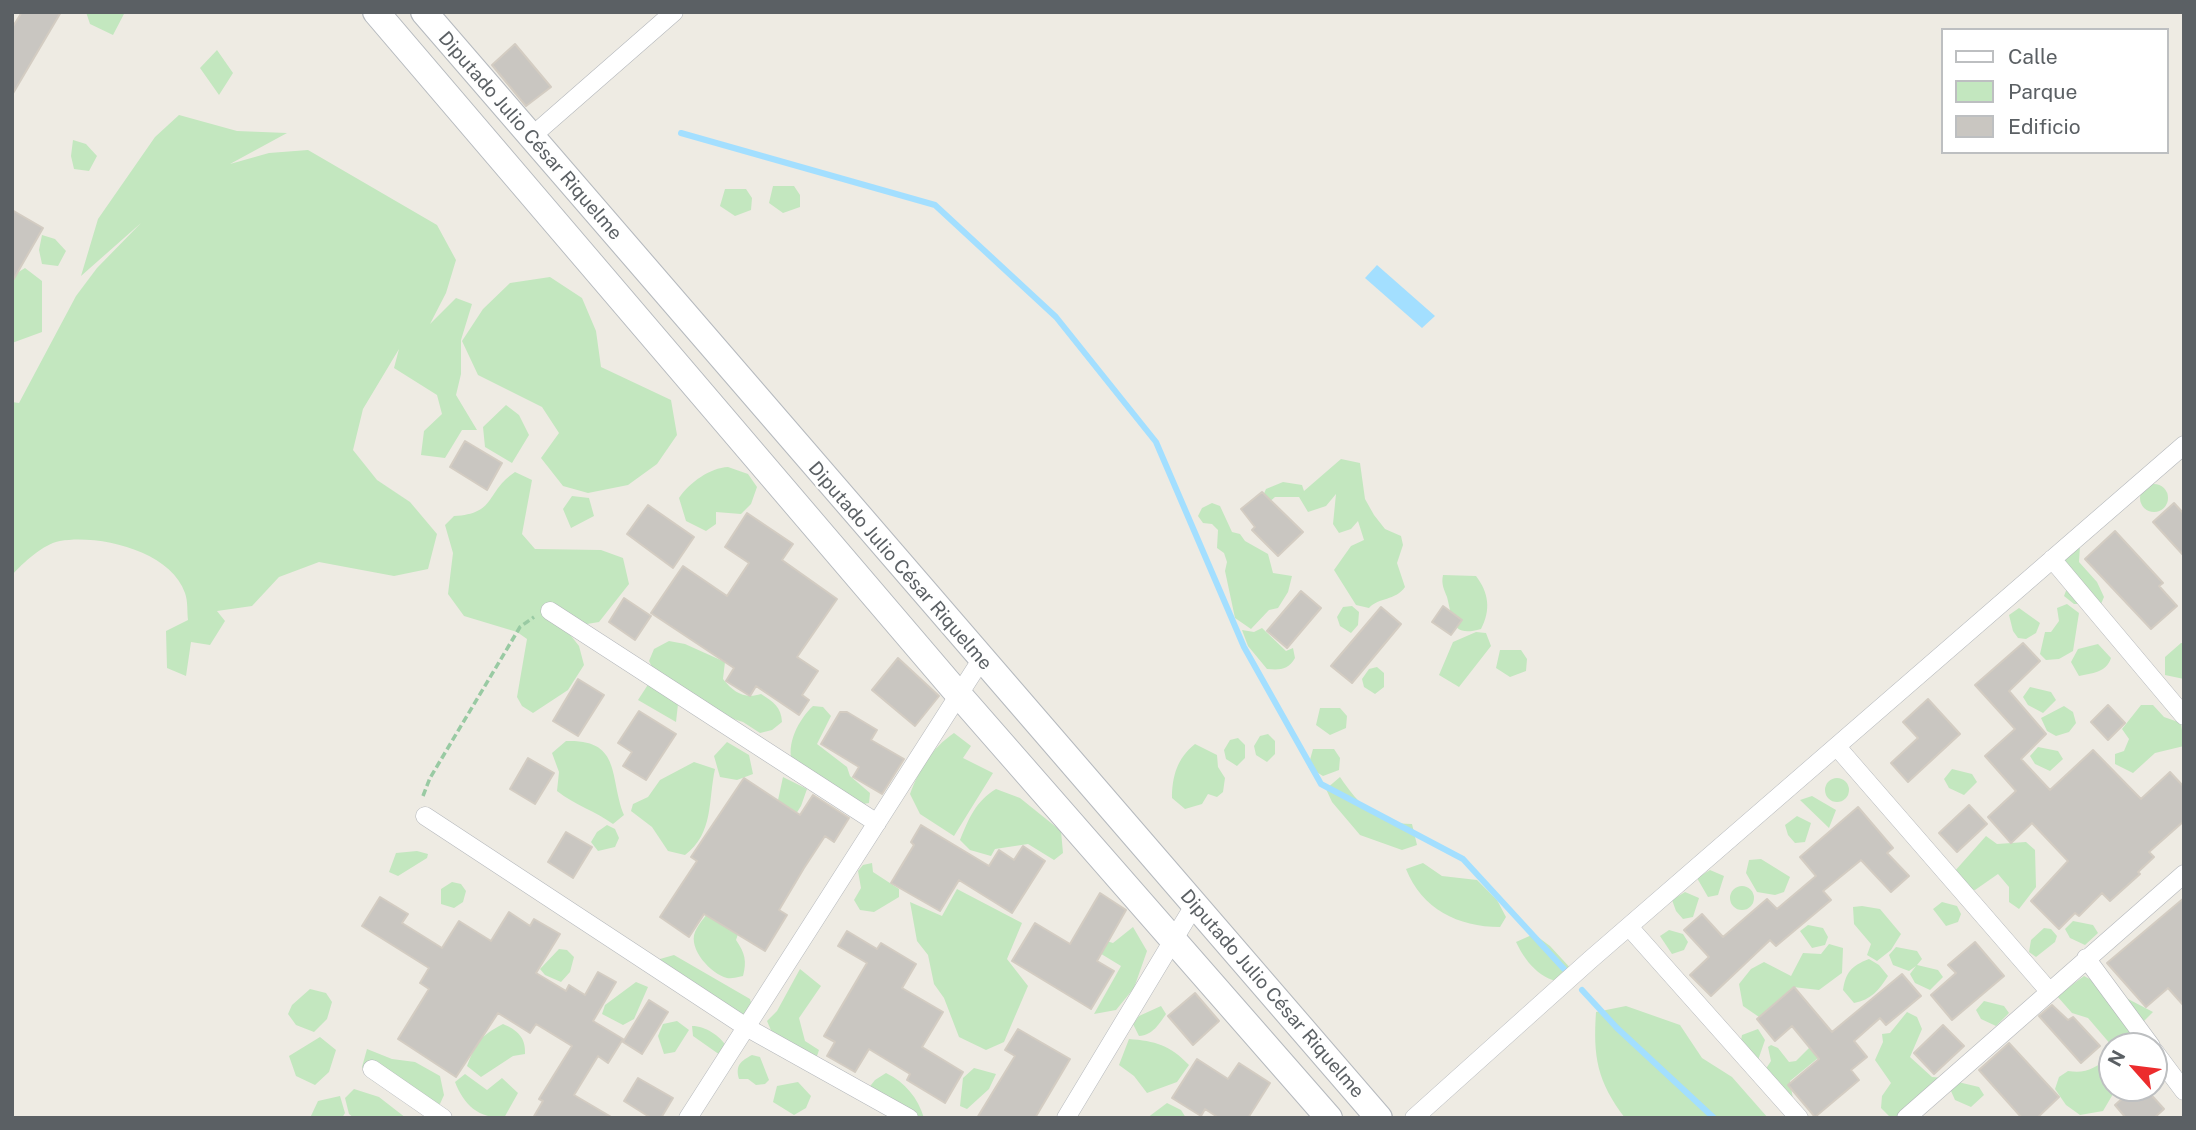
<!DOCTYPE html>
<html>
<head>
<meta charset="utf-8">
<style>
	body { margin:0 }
	#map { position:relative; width:2196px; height:1130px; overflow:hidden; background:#eeebe3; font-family:"Public Sans",sans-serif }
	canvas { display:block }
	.frame { position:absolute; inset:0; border:14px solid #5b6064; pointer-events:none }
	.legend { position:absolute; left:1941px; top:28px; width:228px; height:126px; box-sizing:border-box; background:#fff; border:2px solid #bdbfc1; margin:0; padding:9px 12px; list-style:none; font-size:21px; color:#5b6064 }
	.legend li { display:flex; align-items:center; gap:14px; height:35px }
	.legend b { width:35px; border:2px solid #bdbfc1 }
	.north { position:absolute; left:2098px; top:1032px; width:70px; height:70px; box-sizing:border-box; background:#fff; border:2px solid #bdbfc1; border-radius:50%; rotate:298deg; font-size:19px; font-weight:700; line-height:28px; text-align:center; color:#5b6064 }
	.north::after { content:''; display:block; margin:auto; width:24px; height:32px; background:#ec2c2d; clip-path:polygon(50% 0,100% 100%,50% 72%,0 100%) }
</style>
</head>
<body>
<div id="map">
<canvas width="2196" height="1130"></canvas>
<div class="frame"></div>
<ul class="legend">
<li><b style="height:9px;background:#fff"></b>Calle</li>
<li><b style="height:19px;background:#c3e7bf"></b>Parque</li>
<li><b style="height:19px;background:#c9c6c1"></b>Edificio</li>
</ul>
<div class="north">N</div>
</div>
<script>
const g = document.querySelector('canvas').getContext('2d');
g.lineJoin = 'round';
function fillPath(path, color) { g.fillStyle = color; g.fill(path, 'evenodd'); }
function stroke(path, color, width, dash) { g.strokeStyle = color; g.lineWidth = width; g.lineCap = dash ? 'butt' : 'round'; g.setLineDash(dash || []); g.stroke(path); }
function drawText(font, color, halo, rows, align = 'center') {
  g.font = font + ' "Public Sans",sans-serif'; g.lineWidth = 5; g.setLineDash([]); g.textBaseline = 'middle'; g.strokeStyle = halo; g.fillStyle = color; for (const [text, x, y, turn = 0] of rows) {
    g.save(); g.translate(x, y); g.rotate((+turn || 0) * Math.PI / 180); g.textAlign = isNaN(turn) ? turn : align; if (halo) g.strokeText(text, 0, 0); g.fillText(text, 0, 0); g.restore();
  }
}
fillPath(new Path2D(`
	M86 12H125L113 35 90 24Z
	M217 50 233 73 219 95 200 68Z
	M179 115 237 131 287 133 230 164 269 153 308 150 437 225 456 260 446 293 430 324 456 298 472 304 461 340V374L456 395 477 430H462L445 458 421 455 424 431 442 414 437 395 394 368 399 349 363 409 353 450 377 480 410 502 437 534 428 569 394 576 319 562 279 577 252 606 217 611 225 621 210 645 191 642 186 676 167 668 166 631 188 620C187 612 188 601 185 593 171 551 99 534 60 541 43 544 23 563 12 575V402L19 403 76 296 97 268 141 223 81 276 98 219 155 137Z
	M73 140 86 144 97 156 89 171 74 169 71 156Z
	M773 186H794L800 195V207L783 213 769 203Z
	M725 189H746L752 198 751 210 735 216 720 206Z
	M42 235 55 239 66 251 58 266 42 264 39 250Z
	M25 268 42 281V332L12 343V276Z
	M550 277 582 298 596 331 601 367 671 400 677 435 657 464 628 485 588 493 563 486 541 458 559 433 542 407 478 375 462 341 483 309 510 283Z
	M506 405 519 415 529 435 512 463 485 447 483 427Z
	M1341 459 1360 463 1365 499 1374 515 1385 529 1401 536 1403 545 1397 563 1405 587C1395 601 1379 597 1369 608L1356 605 1334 570 1351 546 1364 540 1358 521 1351 529 1339 533 1333 524 1336 494 1326 506 1308 512 1299 497H1275L1267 504 1262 498 1266 489 1283 482 1302 485 1304 491Z
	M728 467 748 474 757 487 751 504 741 514 716 512V524L706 531 686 521 679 498C690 482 710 468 728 467Z
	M515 472 532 480 522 534 535 549 601 550 623 558 629 584 599 622 587 624 568 632 579 646 584 665 568 690 533 713 522 706 517 697 527 639 517 632 464 616 448 594 453 553 445 525 454 516C497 514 485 492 515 472Z
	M2140 498a14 14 0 1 1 28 0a14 14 0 1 1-28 0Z
	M572 496 589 498 594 516 571 528 563 509Z
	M1212 503 1220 506 1232 532 1240 534 1245 541 1268 554 1273 573 1292 576 1288 592 1278 608 1269 610 1251 629 1235 618 1225 571 1227 562 1224 553 1217 548 1218 530 1212 524 1203 523 1198 516 1202 508Z
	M2080 546 2079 562 2097 582 2104 597 2101 604H2074L2064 596 2069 583 2058 561Z
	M1443 575 1476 576C1489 593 1491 610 1481 629 1450 638 1453 619 1447 597 1444 589 1441 584 1443 575Z
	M2067 604 2079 613 2073 651 2059 659 2046 660 2040 654 2045 632H2051L2059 621 2057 608Z
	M1352 606 1359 612 1358 625 1351 633 1340 626 1337 617 1343 607Z
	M2019 608 2040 623 2036 633 2026 639 2018 638 2013 631 2009 615Z
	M1262 628 1286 651 1293 648 1295 658C1288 670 1280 670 1267 669L1248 646 1242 630 1254 632Z
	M1476 632 1486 633 1491 646 1459 687 1439 675 1453 642Z
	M669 641 685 644 725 662 723 679C734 693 745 699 761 694 774 702 781 707 782 722L772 730 760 733 743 722 715 713 654 671 649 661 654 649Z
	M2181 643H2184V679L2165 675V657Z
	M2098 644 2111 658C2106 673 2092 673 2079 676L2071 662 2078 649Z
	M1500 650H1521L1527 659 1526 671 1510 677 1496 668Z
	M1377 667 1384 673V687L1375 694 1364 687 1362 679 1369 669Z
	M649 683 678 704 676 722 638 700Z
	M2030 687 2051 692 2056 700 2043 713 2028 705 2023 697Z
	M2141 705H2153L2164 717 2181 723 2184 746 2155 753 2133 773 2115 764V754L2124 751 2129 739 2122 729Z
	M813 706 823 707 831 716 817 744 847 767 850 776 870 793 869 803 858 805 793 764C785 745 799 719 813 706Z
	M2064 706 2073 712 2076 723 2069 732 2056 736 2047 731 2041 718Z
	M1320 708H1340L1347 716 1346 728 1330 735 1316 725Z
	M954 733 971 746 963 758 993 773 954 836 920 814 910 794C920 768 931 749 954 733Z
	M1268 734 1275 741V754L1267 762 1256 755 1254 746 1260 736Z
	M1238 738 1245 745V758L1237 766 1226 759 1224 750 1230 740Z
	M566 741C622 739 609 777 624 815L613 824C595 811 575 805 557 791L559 772 552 753Z
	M727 742 749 755 753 774 737 780 720 777 714 756Z
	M1195 744 1217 755 1218 767 1225 778 1223 792 1217 797 1208 794 1202 804 1185 809 1172 798C1172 777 1177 758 1195 744Z
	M2038 747 2058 751 2063 759 2050 771 2035 764 2030 756Z
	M1313 749H1334L1340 758 1339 770 1323 776 1308 767Z
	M694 762 715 769C708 800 714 833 685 855L668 851 652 827 631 811 633 804 648 797 660 780Z
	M1952 769 1972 774 1977 782 1964 795 1949 788 1944 779Z
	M783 777 807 789 801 806 791 822 775 814Z
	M1340 777C1359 805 1377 824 1412 824L1417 845 1402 850 1360 835 1332 802 1326 789Z
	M1825 790a12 12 0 1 1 24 0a12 12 0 1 1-24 0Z
	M996 789 1020 798 1061 831 1063 853 1054 860 1028 844 995 849 991 856 970 850 960 840C969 818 976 801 996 789Z
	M1812 796 1836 810 1829 828 1800 800Z
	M1797 816 1811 823 1805 842 1795 843 1788 835 1785 825Z
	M607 825 615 829 619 838 615 847 598 851 591 842 597 832Z
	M1986 836 1997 844 2026 842 2035 850 2036 887 2019 909 2009 902V887L1998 874 1975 890 1964 889 1954 872Z
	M417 851 428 854 427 858 398 876 389 872 396 853Z
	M1761 859 1790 877 1784 892 1775 895 1757 892 1746 873 1749 860Z
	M872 863 873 872 899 889V897L874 912 860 910 854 900 861 888 858 871 863 865Z
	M1423 863 1442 876 1477 880 1497 900 1506 917 1500 927C1458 927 1422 909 1406 869Z
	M1710 870 1724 876 1718 895 1708 897 1697 878Z
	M452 882 461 884 466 891 463 902 454 908 441 904V889Z
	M1730 898a12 12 0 1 1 24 0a12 12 0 1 1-24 0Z
	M957 889 1022 923 1007 959 1028 986 1004 1042 986 1050 959 1037 944 998 934 984 928 955 917 941 910 902 942 916Z
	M1685 892 1699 898 1693 917 1683 919 1676 911 1672 900Z
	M1942 902 1957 906 1961 914 1958 922 1946 926 1933 909Z
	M714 905 739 931 736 940C745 953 747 961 743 976 737 977 732 979 727 978 711 974 688 949 695 932 699 923 708 913 714 905Z
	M1862 906 1880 909 1901 934 1891 950 1877 961 1867 955 1871 944 1854 924 1853 907Z
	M2073 921 2093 925 2098 933 2085 945 2070 938 2065 929Z
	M1808 925 1823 928 1828 937 1825 945 1812 948 1800 931Z
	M1133 927 1147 951 1134 988 1116 1010 1094 1014 1121 966 1080 941 1084 934 1113 943Z
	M2044 928 2051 929 2057 936 2055 942 2036 957 2029 952 2031 940Z
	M1669 930 1683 934 1688 942 1684 950 1672 954 1660 936Z
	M1534 934 1550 946 1574 972 1571 984C1544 982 1528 967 1516 942Z
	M1829 944 1843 948 1842 973 1819 990 1793 987 1759 1017 1743 1006 1739 984 1751 969 1764 962 1791 976 1803 953 1821 954Z
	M1896 947 1917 951 1922 959 1917 965 1938 970 1943 977 1930 990 1915 983 1910 974 1916 966 1909 971 1893 965 1889 955Z
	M559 949 567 950 574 957 570 972 561 982 545 975 540 969Z
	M674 955 750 999 755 1017 742 1025 653 971 660 959Z
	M1869 959 1879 965 1888 976C1879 990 1871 1000 1854 1003L1843 990C1846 972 1851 966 1869 959Z
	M800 969 821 986 799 1018 805 1041 819 1050 815 1062 803 1069 782 1056 767 1021 777 1011Z
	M2084 976 2153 1012 2131 1034 2140 1046H2112L2088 1018 2072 1013 2057 996Z
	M636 982 648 987 634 1019 623 1025 602 1014 605 1005Z
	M310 989 326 993 332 1002 327 1019 314 1032 296 1025 288 1014 292 1005Z
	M1984 1001 2004 1006 2009 1013 1996 1026 1981 1019 1976 1010Z
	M1161 1006 1166 1014C1159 1024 1153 1035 1139 1036L1133 1024 1139 1016Z
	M1626 1006 1680 1025 1702 1058 1732 1077 1768 1118H1625C1597 1081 1593 1057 1596 1012Z
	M1907 1012 1917 1017 1922 1029 1910 1057 1932 1077 1944 1078 1926 1103 1915 1098 1905 1115 1891 1118 1881 1108 1882 1096 1891 1083 1875 1060 1883 1042 1882 1034 1890 1033Z
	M677 1021 689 1030 675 1052 664 1054 658 1036 663 1024Z
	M503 1024C517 1030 526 1037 525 1054L513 1056 481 1077 467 1066C477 1041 479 1037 503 1024Z
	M692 1026C706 1026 720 1036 727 1047L720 1055 693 1036Z
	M1758 1029 1765 1040 1756 1066 1738 1056 1742 1035Z
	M320 1037 336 1050 329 1072 315 1085 296 1076 289 1056Z
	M1129 1039C1155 1041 1170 1045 1189 1065L1177 1082 1147 1093 1134 1076 1119 1065Z
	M1818 1039 1829 1049 1790 1081 1793 1099 1763 1073 1771 1061 1768 1047 1771 1045 1778 1048 1789 1062 1796 1061Z
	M367 1049 392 1059 415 1062 440 1076 444 1095 435 1115 373 1081 362 1067Z
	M752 1055 760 1057 769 1080 765 1084 756 1085 748 1079H739C735 1065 741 1061 752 1055Z
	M2109 1057 2113 1094 2103 1111 2080 1115 2066 1105 2055 1089 2059 1077 2068 1071C2086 1074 2095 1068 2109 1057Z
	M974 1068 996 1074 989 1089 967 1109 960 1106 963 1078Z
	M886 1073C905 1082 918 1098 924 1118 898 1118 878 1119 863 1095L875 1080Z
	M465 1074 487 1090 502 1078 518 1093 504 1118C478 1118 464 1105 455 1082Z
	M798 1082 811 1096 806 1108 794 1115 773 1102 777 1086Z
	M1958 1082 1979 1087 1984 1095 1971 1107 1955 1100 1951 1091Z
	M354 1089 379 1097 406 1118H354L349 1114 345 1098Z
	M340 1096 345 1113 342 1118H310L318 1101Z
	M1167 1103 1181 1110 1186 1118H1147Z`), '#c3e7bf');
fillPath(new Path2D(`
	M1377 265 1435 316 1422 328 1365 278Z`), '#a3dfff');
stroke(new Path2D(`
	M681 133 935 205 1056 317 1156 442 1244 647 1321 784 1463 859 1564 969
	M1582 990 1617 1028 1714 1118`), '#a3dfff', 6);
const building = new Path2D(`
	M22 12H61L12 95V28Z
	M515 44 551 87 526 106 492 65Z
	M12 210 43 228 12 282Z
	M465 441 502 463 487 490 450 467Z
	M1262 492 1303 532 1278 556 1252 530 1255 527 1241 509Z
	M2174 503 2184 514V556L2153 522Z
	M648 505 694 537 673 568 627 534Z
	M747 513 793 544 782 560 837 599 797 657 818 671 802 695 809 700 799 715 756 686 750 696 726 681 734 668 651 613 683 566 727 596 749 563 725 547Z
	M2115 531 2163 583 2159 586 2177 606 2151 629 2085 559Z
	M1301 591 1321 608 1287 648 1267 631Z
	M624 598 651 616 635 640 609 622Z
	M1443 606 1462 620 1451 635 1432 622Z
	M1381 607 1401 624 1352 683 1331 666Z
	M2023 643 2040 661 2009 691 2046 734 2021 759 2050 790 2093 750 2141 799 2170 772 2184 787V821L2149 852 2154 857 2138 872 2140 874 2110 901 2102 893 2079 916 2075 913 2059 929 2031 901 2068 861 2032 823 2011 843 1988 817 2016 791 1985 756 2015 729 1975 685Z
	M898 658 939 696 915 726 872 690Z
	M578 679 604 695 578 736 553 721Z
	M1928 699 1960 734 1908 782 1891 763 1918 738 1903 722Z
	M2108 705 2125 723 2108 740 2091 722Z
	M639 711 676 734 646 780 623 766 632 752 618 743Z
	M840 712H847L877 730 871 740 904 759 882 794 853 777 859 767 821 744Z
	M528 758 554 773 535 804 510 789Z
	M744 778 800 815 813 795 849 818 834 842 825 836 804 868 779 910 787 915 765 951 704 914 689 937 660 917 697 861 691 857Z
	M1969 805 1987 824 1957 852 1939 833Z
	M1858 807 1893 848 1887 853 1909 876 1891 892 1861 860 1823 891 1831 900 1776 946 1770 940 1711 996 1690 975 1709 957 1684 930 1702 914 1723 937 1767 899 1777 909 1816 876 1800 857Z
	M921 825 989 866 999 850 1014 860 1023 846 1045 861 1012 913 959 880 940 911 891 883 914 845 911 842Z
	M566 832 592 847 573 878 548 862Z
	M1100 893 1126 910 1097 961 1114 971 1091 1009 1012 961 1035 923 1070 944Z
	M380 897 408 914 402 923 442 948 459 921 491 941 509 912 530 926 534 919 560 934 536 973 566 991 569 985 585 995 598 972 616 982 593 1021 623 1039 608 1063 598 1056 574 1095 613 1118H533L543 1101 539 1099 572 1046 536 1024 530 1033 498 1013 456 1077 398 1039 429 989 420 983 429 968 362 926Z
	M2184 898V1006L2168 988 2146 1007 2107 963Z
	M847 931 877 949 881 943 916 964 902 988 943 1012 922 1047 963 1072 945 1103 907 1080 910 1074 869 1049 855 1072 827 1056 835 1042 824 1036 867 963 838 946Z
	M1975 942 2004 976 1952 1020 1931 995 1956 973 1948 965Z
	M1902 974 1921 996 1886 1025 1880 1018 1854 1041 1867 1057 1851 1070 1859 1080 1815 1117 1788 1085 1819 1059 1792 1026 1775 1041 1757 1019 1794 987 1832 1032Z
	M1195 993 1219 1021 1193 1045 1168 1016Z
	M649 1000 668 1012 642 1054 623 1042Z
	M2052 1005 2068 1020 2073 1017 2100 1046 2081 1063 2039 1016Z
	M1943 1025 1964 1046 1934 1074 1914 1053Z
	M1018 1029 1070 1059 1035 1118H977L1015 1056 1005 1050Z
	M2009 1043 2059 1097 2037 1118H2022L1979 1070Z
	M1197 1059 1228 1079 1239 1063 1270 1083 1248 1118H1219L1205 1109 1201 1116 1172 1098Z
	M638 1078 673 1098 661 1118H651L624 1101Z
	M2134 1088H2145L2164 1109 2154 1118H2126L2115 1105Z`);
fillPath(building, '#c9c6c1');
stroke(building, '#d3ccc2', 2);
const street = new Path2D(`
	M531 137 674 12
	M2052 559 2184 716
	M550 611 877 823
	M1837 747 2049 991
	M425 816 746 1027 909 1118
	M1630 928 1799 1118
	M2086 958 2151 1046
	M2154 1051 2184 1091
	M372 1069 443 1118
	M688 1118 981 660
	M1066 1118 1195 904
	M1414 1118 1590 960 2184 445
	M1906 1118 2184 874`);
const secondary = new Path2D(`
	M376 12 959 695 1329 1118
	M424 12 1379 1118`);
stroke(street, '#b4b7bb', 19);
stroke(secondary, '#b5b9be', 28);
stroke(new Path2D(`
	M423 796 430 778 520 627 534 617`), '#99caa3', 3.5, [7, 3.5]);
stroke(street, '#fff', 18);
stroke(secondary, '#fff', 26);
drawText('19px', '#5b6064', '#fff', [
	["Diputado Julio César Riquelme",530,136,49],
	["Diputado Julio César Riquelme",900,566,49],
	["Diputado Julio César Riquelme",1272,994,49]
]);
</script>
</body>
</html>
